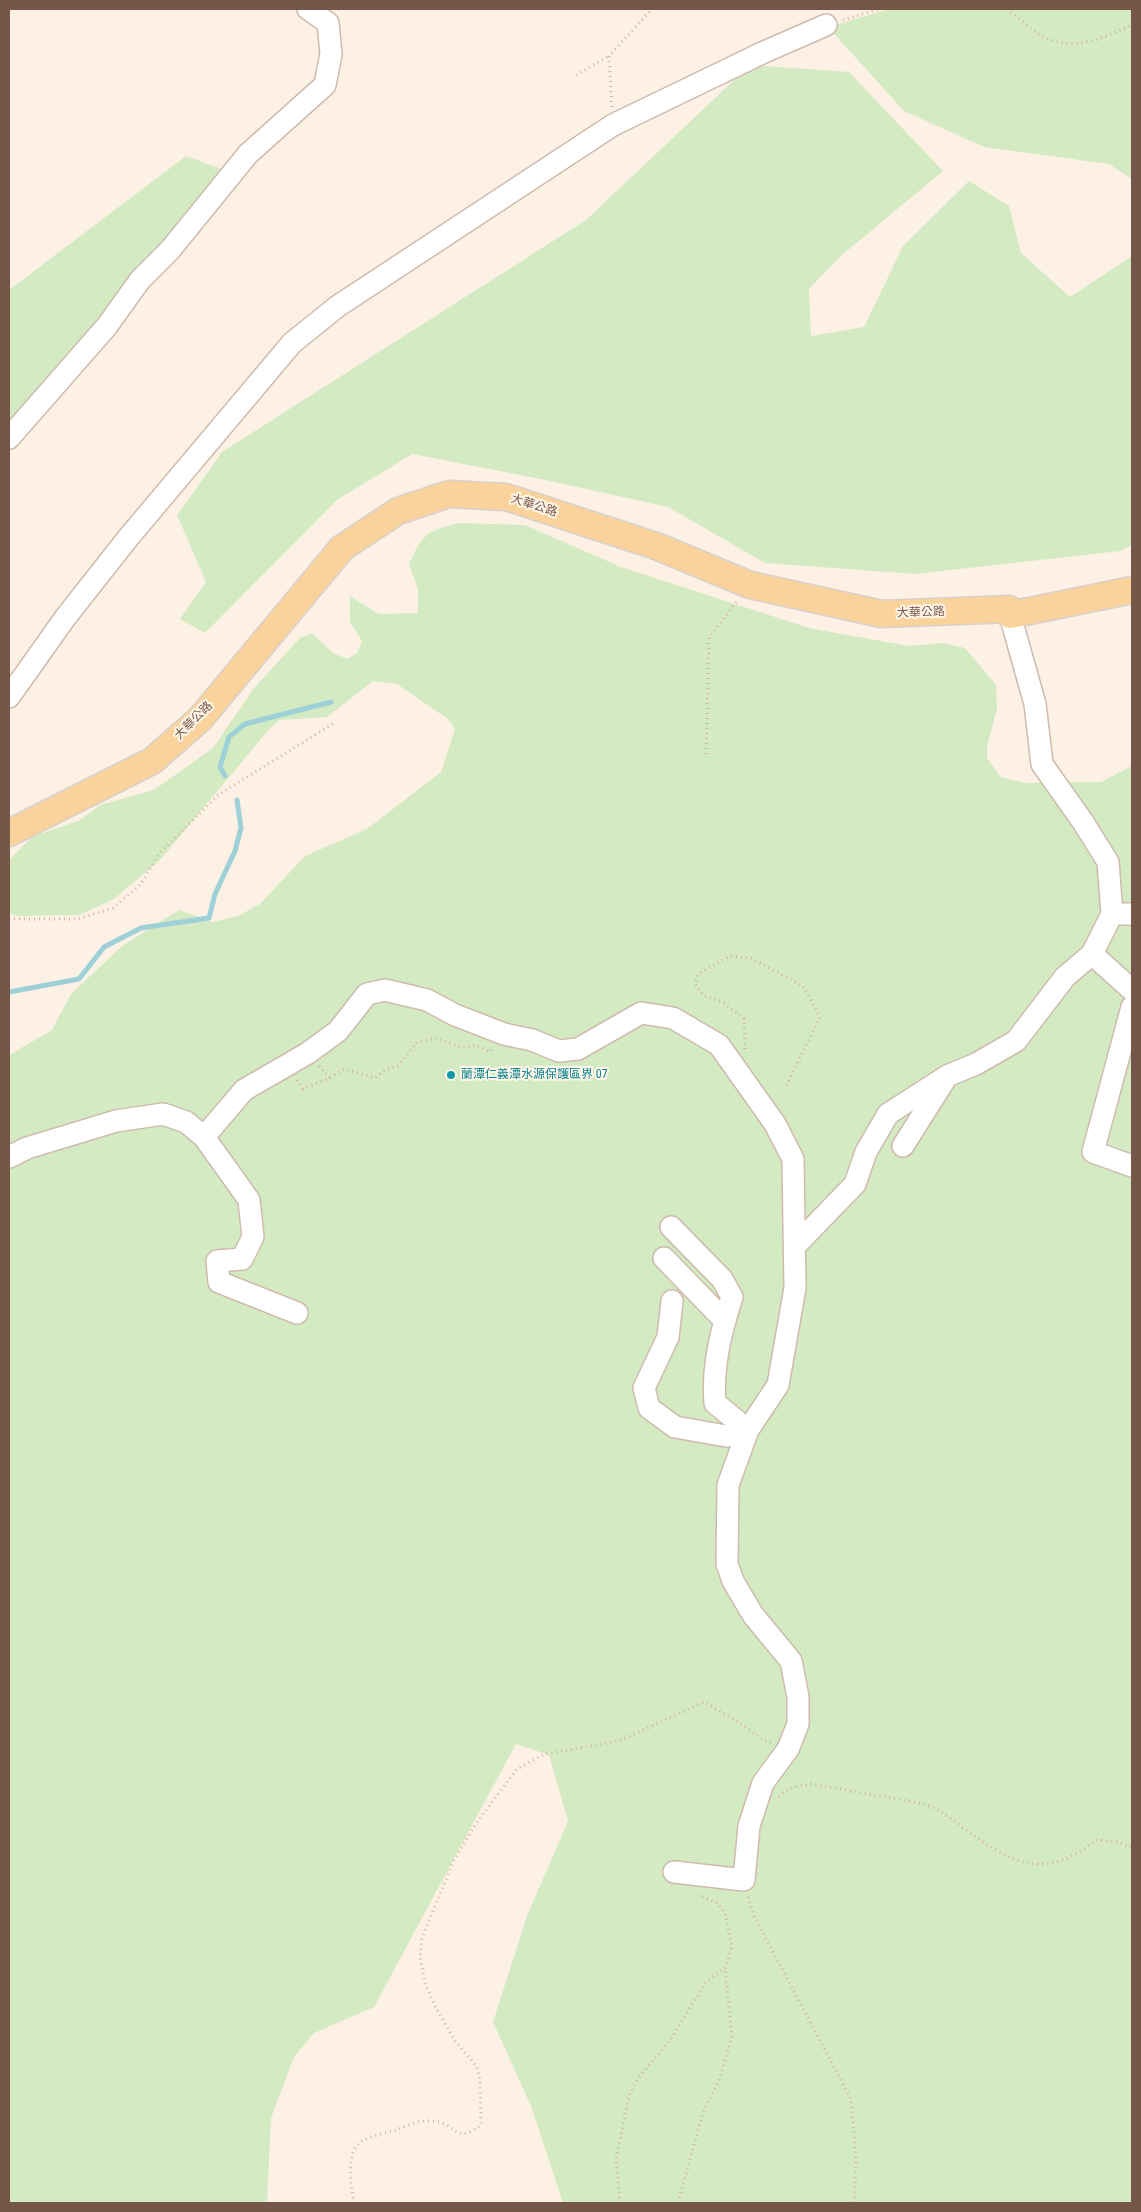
<!DOCTYPE html>
<html>
<head>
<meta charset="utf-8">
<style>
	body { margin:0 }
	#map { position:relative; width:1141px; height:2212px; overflow:hidden; background:#fcf1e4; font-family:"Roboto Condensed",sans-serif }
	canvas { display:block }
	.frame { position:absolute; inset:0; border:10px solid #745749; pointer-events:none }
</style>
</head>
<body>
<div id="map">
<canvas width="1141" height="2212"></canvas>
<div class="frame"></div>
</div>
<script>
const g = document.querySelector('canvas').getContext('2d');
g.lineJoin = 'round';
function fillPath(path, color) { g.fillStyle = color; g.fill(path, 'evenodd'); }
function stroke(path, color, width, dash) { g.strokeStyle = color; g.lineWidth = width; g.lineCap = dash ? 'butt' : 'round'; g.setLineDash(dash || []); g.stroke(path); }
function drawText(font, color, halo, rows, align = 'center') {
  g.font = font + ' "Roboto Condensed","Noto Sans TC",sans-serif'; g.lineWidth = 4; g.setLineDash([]); g.textBaseline = 'middle'; g.strokeStyle = halo; g.fillStyle = color; for (const [text, x, y, turn = 0] of rows) {
    g.save(); g.translate(x, y); g.rotate((+turn || 0) * Math.PI / 180); g.textAlign = isNaN(turn) ? turn : align; if (halo) g.strokeText(text, 0, 0); g.fillText(text, 0, 0); g.restore();
  }
}
fillPath(new Path2D(`
	M889 9H1132V179L1109 164 984 147 904 111 828 27Z
	M750 65 849 72 943 171 842 255 809 289 811 336 864 327 903 246 969 181 1009 206 1021 253 1070 297 1132 256V545L1120 551 915 574 765 563 668 507 541 479 412 454 337 500 205 633 180 619 206 582 177 515 222 452 586 220Z
	M186 156 227 171 9 446V290Z
	M461 523 525 525 621 567 809 628 909 646 942 643 965 648 996 685 997 709 987 746V758L1001 777 1025 783 1101 782 1132 766V2203H563L531 2106 493 2022 527 1916 568 1821 549 1755 516 1744 374 2007 314 2033 294 2057 271 2118 267 2203H9V1055L52 1030 71 994 122 946 179 910 213 922 238 916 260 904 305 856 367 829 441 772 455 729 448 719 397 684 373 681 327 717 280 720 271 727 160 860 114 899 80 915 18 916 9 913V860L32 837 80 820 100 805 154 790 213 748 254 688 300 638 312 633 333 653 347 659 357 653 362 641 350 622V596L379 614 418 613V589L409 565C422 534 427 530 461 523Z`), '#d4eac2');
stroke(new Path2D(`
	M225 776 220 767 229 737 245 724 331 702
	M9 992 79 979 104 947 141 928 209 918 215 894 235 851 241 828 237 800`), '#9ed1d7', 5);
const minor = new Path2D(`
	M9 438 107 326 140 280 170 250 248 154 325 85 331 54 328 23 308 9
	M9 697 65 618 128 538 292 343 338 306 613 125 762 53 826 25
	M1112 914H1132
	M1092 954 1132 990
	M1132 1007 1093 1152 1132 1166
	M204 1137 249 1200 253 1237 242 1259 217 1261 219 1282 297 1313
	M903 1146 944 1081
	M9 1157 27 1148 116 1121 163 1114 186 1122 204 1137 244 1090 308 1053 338 1031 367 994 385 990 427 1000 455 1015 504 1034 532 1040 559 1051 578 1049 641 1013 673 1018 719 1045 775 1124 793 1159 795 1288 778 1385 748 1430 728 1485 727 1564 733 1581 753 1615 791 1661 798 1697V1724L788 1749 763 1783 749 1826 744 1880 674 1872
	M671 1227 722 1279 732 1297C721 1331 712 1367 715 1403L748 1430
	M796 1245 855 1184 866 1152 888 1114 947 1076 976 1064 1016 1041 1065 977 1092 954 1112 914 1108 862 1083 822 1042 764 1035 704 1010 615
	M664 1258 725 1321
	M672 1301 668 1337 644 1388 649 1408 675 1427 726 1436 748 1430`);
const major = new Path2D(`
	M9 833 152 761 200 719 342 548 398 511 449 494 506 497 656 546 750 585 882 614 1009 609 1010 615 1132 590`);
stroke(minor, '#cfbbad', 24);
stroke(major, '#d8d0cc', 29);
stroke(new Path2D(`
	M1007 9C1020 19 1035 35 1051 40 1080 50 1107 36 1132 25
	M843 20 879 9
	M576 75 609 56
	M612 107 609 56 652 9
	M706 754 709 638 737 601
	M9 919H78L113 908 141 884 158 855 218 795 334 723
	M745 1049 744 1019 721 1001 704 996 695 984 698 974 730 956 751 958 803 986 820 1017 786 1086
	M319 1066 330 1078
	M297 1080 303 1089 330 1078 344 1069 375 1078 386 1069 398 1066 417 1042 437 1038 462 1048 476 1045 490 1052 492 1049
	M779 1797C786 1787 800 1786 811 1784L920 1803C937 1807 949 1817 963 1828 1012 1863 1043 1882 1096 1840L1118 1842 1132 1848
	M748 1897 753 1914 851 2099 856 2159 854 2203
	M354 2203C351 2187 345 2151 362 2141 372 2136 385 2133 396 2130 407 2126 420 2119 433 2121 456 2122 454 2146 481 2125L480 2080 477 2067 455 2041 435 2006 425 1983 420 1957 422 1938 454 1860 477 1822 517 1769 545 1754 619 1741 704 1702 742 1724 763 1740 771 1743
	M620 2203 616 2160 629 2096 639 2077 669 2042 706 1982 725 1968 732 1947 725 1913 716 1902 698 1895
	M678 2203 704 2109 719 2081 732 2036 725 1968`), '#d6b29e', 3, [1, 4]);
stroke(minor, '#fff', 21);
stroke(major, '#fad39c', 26);
for (const [x, y, r, color] of [
	[451,1075,5,"#0f9aa8"]
]) { const dot = new Path2D(); dot.arc(x, y, r, 0, 2 * Math.PI); g.fillStyle = color; g.fill(dot); stroke(dot, '#fff6ea', 2); }
drawText('12px', '#745749', '#fff6ea', [
	["大華公路",534,506,18],
	["大華公路",921,613,-2],
	["大華公路",194,721,-45]
]);
drawText('12px', '#0d838f', '#fff6ea', [
	["蘭潭仁義潭水源保護區界 07",461,1075]
], 'left');
</script>
</body>
</html>
